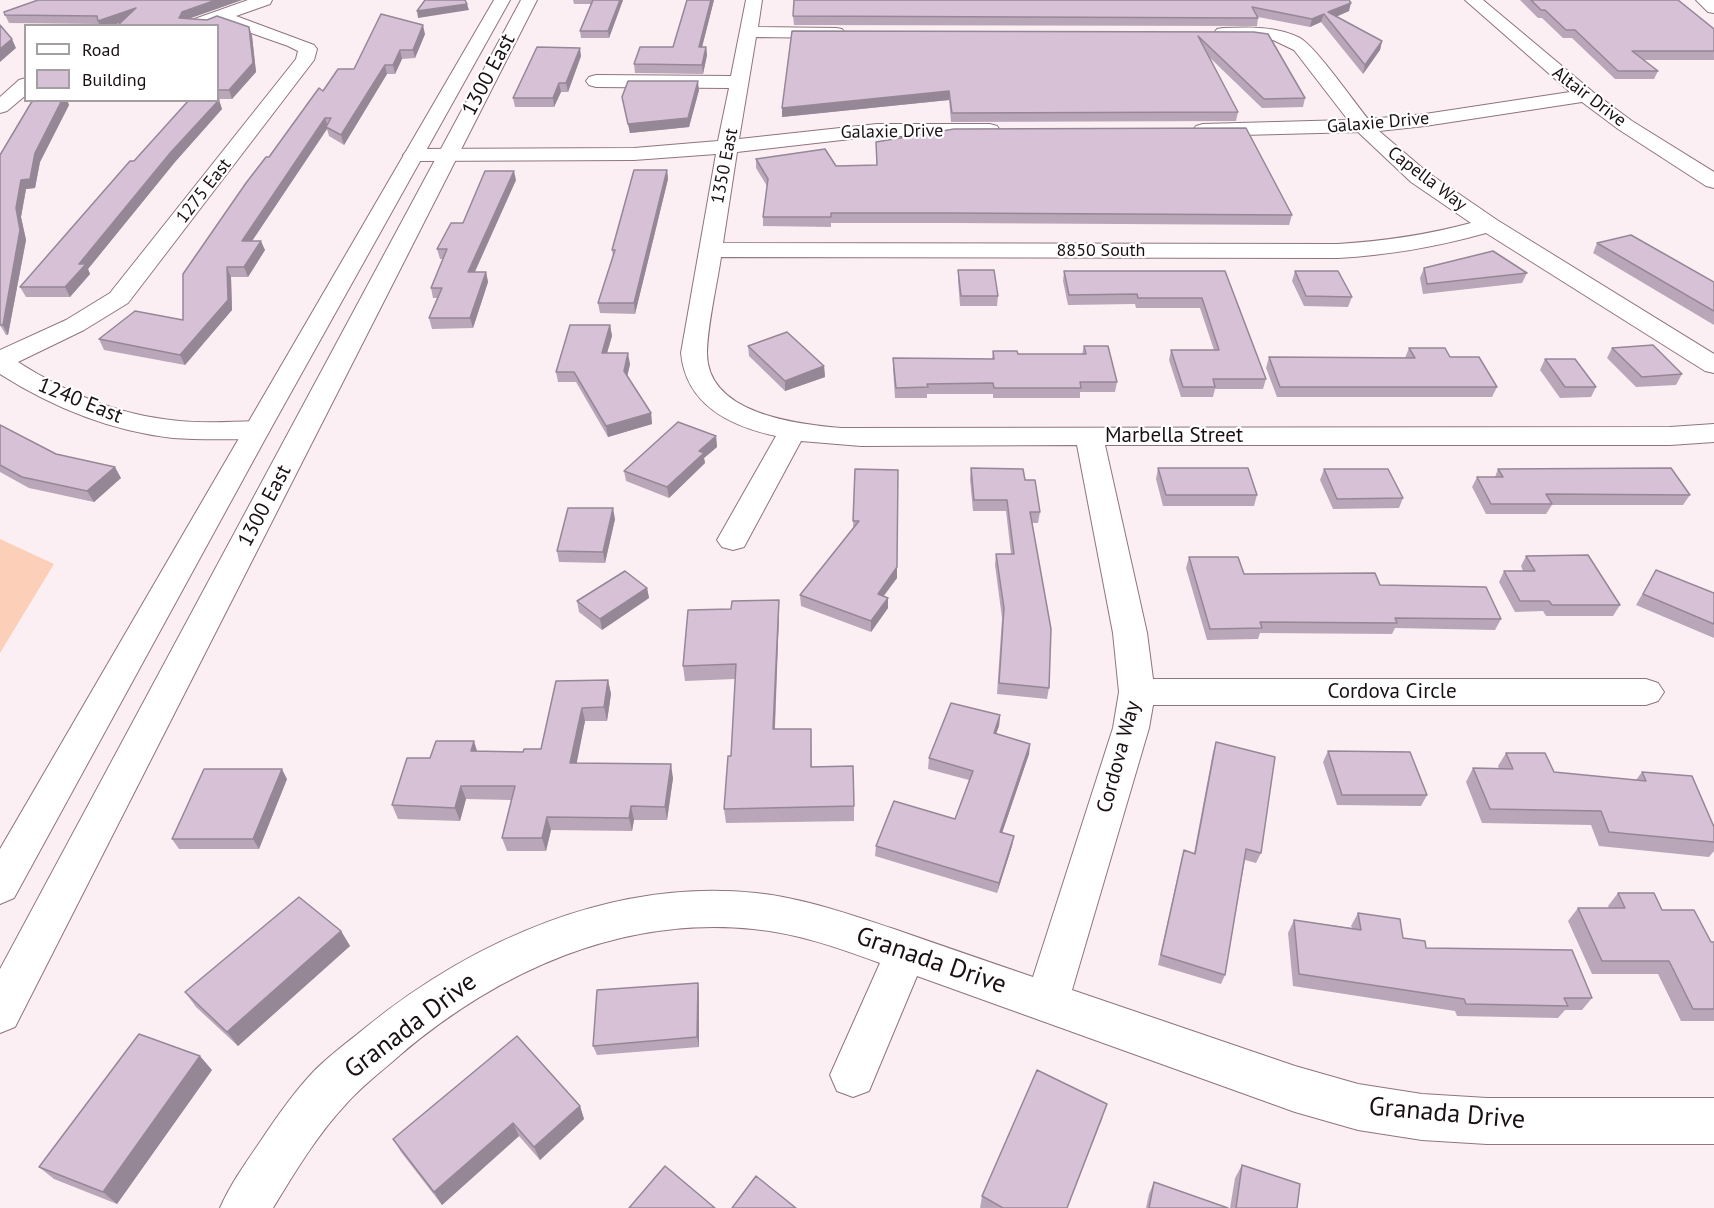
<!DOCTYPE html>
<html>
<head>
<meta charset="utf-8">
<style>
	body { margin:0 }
	#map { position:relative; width:1714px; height:1208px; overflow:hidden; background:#fceff3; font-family:"PT Sans",sans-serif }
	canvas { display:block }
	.legend { position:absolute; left:24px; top:24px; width:195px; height:78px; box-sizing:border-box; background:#fff; border:2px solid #a39fa1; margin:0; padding:8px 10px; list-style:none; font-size:18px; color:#1a0f13 }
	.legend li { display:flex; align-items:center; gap:12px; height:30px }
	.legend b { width:30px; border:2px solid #a39fa1 }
</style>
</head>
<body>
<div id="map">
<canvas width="1714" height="1208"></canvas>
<ul class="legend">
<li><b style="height:8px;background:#fff"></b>Road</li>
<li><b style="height:16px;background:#d7c1d7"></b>Building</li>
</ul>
</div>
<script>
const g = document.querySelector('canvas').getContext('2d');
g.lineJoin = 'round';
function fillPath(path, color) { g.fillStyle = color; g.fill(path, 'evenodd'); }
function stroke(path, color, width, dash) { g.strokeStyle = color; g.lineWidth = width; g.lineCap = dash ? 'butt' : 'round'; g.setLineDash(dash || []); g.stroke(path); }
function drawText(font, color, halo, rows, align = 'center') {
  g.font = font + ' "PT Sans",sans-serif'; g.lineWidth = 4.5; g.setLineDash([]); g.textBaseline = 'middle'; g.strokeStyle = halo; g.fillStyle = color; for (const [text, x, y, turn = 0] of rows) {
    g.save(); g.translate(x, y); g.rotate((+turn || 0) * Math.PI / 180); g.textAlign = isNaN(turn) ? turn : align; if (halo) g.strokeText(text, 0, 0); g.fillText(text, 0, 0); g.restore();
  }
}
fillPath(new Path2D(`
	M0 539 54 564 0 653Z`), '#fcd0b8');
const minor = new Path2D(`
	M248 0H272L270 4 236 16 314 45 317 49 314 60 128 303 84 330 18 362C62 390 111 412 163 419 194 424 225 422 256 421L266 424 270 430 266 436 256 439C228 439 200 440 173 438 111 431 52 407 0 374V350L66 320 110 293 296 59 298 51 288 46 220 22 210 26H184L186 22Z
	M746 0H762L758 27 836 28 842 29 845 33 842 37 836 38 756 37 739 139 877 124H990L997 126 1000 130 997 134 990 136H877L737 152 723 243 1338 244C1384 241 1426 235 1471 223L1411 182 1358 132 1203 136 1196 134 1193 130 1196 126 1203 124 1348 120 1294 50 1273 40 1217 37 1214 33 1217 29 1223 28C1249 27 1277 26 1300 38 1316 47 1354 102 1368 119L1425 114 1570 92 1465 0H1483L1593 92 1632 121 1714 172V188L1706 186 1618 129 1582 102 1425 126 1379 131 1427 172 1497 220 1714 354V373L1705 371 1486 233C1436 247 1389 255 1338 258L721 257C717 285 707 327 707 354 708 414 796 424 841 428L1670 427 1714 424V442L1670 445H1105L1147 633 1153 679H1646L1658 683 1664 692 1658 701 1646 705H1153L1149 728 1072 990 1295 1066 1358 1084 1422 1094 1487 1098H1714V1144H1487L1422 1140 1358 1130 1295 1112 917 976 869 1091 853 1097 837 1091 830 1075 880 963C839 948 797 933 753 929 621 916 499 971 400 1055 382 1071 362 1086 346 1104 317 1135 295 1172 273 1208H220C231 1183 247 1161 262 1139 278 1115 295 1091 314 1071 330 1055 348 1042 365 1028 473 940 614 878 756 893 804 898 848 914 894 929 939 945 986 961 1033 977L1113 728 1119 692 1113 633 1077 445 861 446 801 441 744 547 733 550 722 547 717 540 776 436C730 426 686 405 681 353L716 154 634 160 414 161 407 159 403 155 407 151 414 149 634 148 718 141 729 88 596 87 589 85 586 81 589 77 596 75 731 76Z
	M1696 0H1714V13L1708 12Z
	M26 78V95L7 111 0 113V97L19 80Z`);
const primary = new Path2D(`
	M494 0H510L270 430 14 898 0 904V849Z
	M521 0H537L15 1027 0 1033V969Z`);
stroke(minor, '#90747f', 2);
stroke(primary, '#90747f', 2);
fillPath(minor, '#fff');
fillPath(primary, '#fff');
fillPath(new Path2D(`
	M38 0H242L188 19 249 27 252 36 256 72 232 99H218V26L121 22 111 26H100L99 24 9 23 5 15Z
	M573 0H623L609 38H581L580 31 591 4H574Z
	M687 0H714L702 47H706L707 55 703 74 635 73 634 64 673 47Z
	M1349 0V11L1336 17 1382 41 1380 50 1363 74 1321 22 1310 27 1258 17V18L1257 26 794 25 793 16Z
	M1520 0H1678L1714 29V60H1643L1658 71 1654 79H1615L1572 38H1563L1542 18H1538Z
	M792 31 1254 32 1305 98 1303 107 1262 108 1208 56 1238 112 1236 121 951 122 949 100 782 117Z
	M425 34 415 58 402 59 395 74H387L344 145 329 136 327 129 252 241 265 250 248 277H231L232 310 185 365 104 350 99 339 183 320 269 157 323 91 354 69Z
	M581 56 568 92H561L554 107H515L513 98Z
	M699 90 689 127 630 133 622 97Z
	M34 100H67L69 105 40 162 35 188 26 189 21 217 26 240 8 335H6L0 325Z
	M219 100 222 109 175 162 88 269 90 274 70 297H26L20 287 134 161Z
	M876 142 1292 215 1289 225 951 223H831V227L763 226V217L767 186 756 168V159L836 166 877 165Z
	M667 170 668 179 635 314 600 313 598 303 613 256 612 250Z
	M516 180 475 272H486L488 282 473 328 432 329 429 318 437 298H433L431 288 443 259H440L437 249 463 223Z
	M1597 243 1714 282V325L1593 253Z
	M1424 268 1527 273 1522 283 1423 294 1420 278Z
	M958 270 998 296 997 306H960L958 280Z
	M1064 271H1225L1266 379 1263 389H1215L1213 397H1181L1169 360 1171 350H1214L1200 308H1136L1135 304 1068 305 1063 281Z
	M1295 271 1352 297 1348 307 1304 306 1292 281Z
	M610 325 612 336 607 353 630 364 627 376 651 413 652 424 608 437 576 382H558L556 372Z
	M748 346 824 366 825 377 785 391 749 356Z
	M1084 346 1117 382 1115 392H1080V398H993V394H927V398H895L893 369V358L992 359 993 351 1018 354H1082Z
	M1409 348 1450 357 1497 387 1492 397H1277L1266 368 1269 357 1405 358Z
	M1612 348 1682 374 1676 385 1636 387 1607 358Z
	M1545 359 1596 387 1591 397 1560 398 1540 370Z
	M0 425 56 454 121 478 94 502 29 488 0 472Z
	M716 436 717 447 704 458 705 463 669 498 626 481 624 471Z
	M971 468 1025 480 1040 512 1038 523H1032L1049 688 1047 699 997 694 1002 618 995 565 996 554H1011L1006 511H973L970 479Z
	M1158 468 1257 495 1254 506H1163L1156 479Z
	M855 469 897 578 884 596 888 598V608L871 632 801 606 800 595 853 528Z
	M1324 469 1403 498 1399 508 1333 509 1320 480Z
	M1498 469 1690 495 1683 505H1552L1546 514H1486L1472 487 1477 477H1495Z
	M615 519 605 563 559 562 557 551Z
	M1526 556 1620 605 1613 616H1546L1543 611 1515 612 1499 582 1504 571H1523L1521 566Z
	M1189 557 1244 574 1380 585 1501 619 1495 630 1395 628 1392 634 1260 633 1258 639 1207 640 1186 568Z
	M1656 570 1714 593V638L1636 605Z
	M647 588 649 598 602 630 579 612 577 601Z
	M779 615 775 729H811L812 767 854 806V821L726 823 724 809 731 756 735 679 685 681 683 666Z
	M608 680 611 694 607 721H585L576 763 673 778 667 820H634L632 831 551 830 546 851H507L502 838 511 800 466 799 460 821 398 819 392 805 430 758 477 751 523 752 541 749Z
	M1000 715 999 726 996 734 1030 744 1029 754 1002 833 1014 836 1012 846 997 893 875 856 876 846 955 819 969 780 928 769 929 758Z
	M1216 742 1261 853 1256 863 1245 860 1225 975 1221 984 1158 965 1181 861 1184 850 1194 853 1213 752Z
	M1328 751 1427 795 1421 806 1337 805 1323 762Z
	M1506 753 1554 772 1636 780 1642 772 1714 827V851L1709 857 1599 846 1591 825 1482 823 1466 782 1473 768 1499 769 1498 766Z
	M287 779 259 849H179L172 839Z
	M1618 893 1662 910 1711 942H1714V1021H1681L1658 974H1592L1568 921 1578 908H1609L1608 906Z
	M1358 913 1403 938 1426 948 1592 998 1582 1010H1565L1558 1018 1457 1016 1455 1011 1293 986 1288 933 1294 920 1352 928 1351 926Z
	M341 931 350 946 238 1046 196 1007 185 992Z
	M699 993V1047L597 1055 593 1046Z
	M212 1070 117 1204 54 1179 39 1167Z
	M580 1106 584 1119 540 1160 519 1136 442 1205 401 1152 393 1139Z
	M1103 1117 1067 1208H980L982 1196Z
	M1242 1165 1297 1208H1230L1235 1178Z
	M1154 1182 1228 1208H1146L1149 1194Z`), '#b9a6b9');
fillPath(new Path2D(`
	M216 0H242L185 20 179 18 182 12Z
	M620 0H623L609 38 608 31Z
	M711 0H714L700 55 699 47Z
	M1351 3 1349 11 1328 20V12Z
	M467 4 469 10 418 18 417 11Z
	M136 8 139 16 111 26H100L98 21Z
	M1324 14 1321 22 1310 27 1312 19Z
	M423 25 425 34 415 58 413 50Z
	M249 27 252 36 256 72 232 99 229 90Z
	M12 39 16 48 0 62V49Z
	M1382 41 1380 50 1363 74 1365 65Z
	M706 47 707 55 703 74 702 65Z
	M580 48 581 56 568 92 566 83Z
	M400 50 402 59 395 74 393 65Z
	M385 65 387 74 344 145 341 135Z
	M698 81 699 90 689 127 630 133 628 124Z
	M559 83 561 92 554 107 553 98Z
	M949 91V100L782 117V108Z
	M62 100H67L69 105 40 162 35 188 26 189 21 217 26 240 8 335 3 325 16 208 21 180Z
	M219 100 222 109 175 162 88 269 90 274 70 297 65 287 79 264 171 152Z
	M325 118 328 127H326L327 129 246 250 242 241Z
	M667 170 668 179 635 314 634 303Z
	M514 171 516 180 470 282 468 272Z
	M261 241 265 250 248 277 244 267Z
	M227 267 231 277 232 310 185 365 180 355Z
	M486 272 488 282 473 328 470 318Z
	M610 325 612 336 604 363 602 353Z
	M628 353 630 364 626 382 624 371Z
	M824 366 825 377 785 391V381Z
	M651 413 652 424 608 437 606 426Z
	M716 436 717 447 704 458 705 463 669 498 667 487 699 451Z
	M115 467 121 478 94 502 87 491Z
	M613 508 615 519 605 563 603 552Z
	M897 567V578L877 604 878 594Z
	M647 588 649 598 602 630 600 619Z
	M888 598V608L871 632V621Z
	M779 600V615L774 744 773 729Z
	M608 680 611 694 607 721 604 707Z
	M582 708 585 721 574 777 570 763Z
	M1000 715 999 726 992 744 994 733Z
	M474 741 478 754 471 751Z
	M1030 744 1029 754 999 842 1000 832Z
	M671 764 673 778 667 820 665 807Z
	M282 769 287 779 259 849 253 839Z
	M461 786 466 799 460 821 455 808Z
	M631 806 634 820 632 831 629 818Z
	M547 817 551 830 546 851 542 838Z
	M1014 836 1012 846 997 893 999 883Z
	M341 931 350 946 238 1046 227 1032Z
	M698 983 699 993V1047L697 1037Z
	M200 1056 212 1070 117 1204 103 1192Z
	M580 1106 584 1119 540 1160 534 1147Z
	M513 1123 519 1136 442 1205 434 1192Z`), '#968796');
const building = new Path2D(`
	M38 0H216L182 12 179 18 207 20 217 16 249 27 253 63 229 90H218V26H117L136 8 98 21 97 16 5 15 4 12Z
	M425 0H465L467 4 417 11Z
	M593 0H620L608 31H580Z
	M687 0H711L699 47H706L702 65 634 64 640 47H673Z
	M794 0H1349L1351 3 1328 12 1382 41 1365 65 1324 14 1312 19 1252 7 1258 18 793 16Z
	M1531 0H1678L1714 29V51H1632L1658 71H1618L1575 30H1566L1545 10H1541Z
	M381 14 423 25 413 50H400L393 65H385L341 135 326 127 331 118H325L242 241H261L244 267H227L228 300 180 355 99 339 135 311 183 320V274L246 183 266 157H269L319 88 323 91 338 69H354Z
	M0 25 12 39 0 49Z
	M792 31 1254 32 1268 34 1305 98 1264 99 1198 36 1238 112 952 113 949 91 782 108Z
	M537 47 580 48 566 83H559L553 98H513Z
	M628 81H698L688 118 628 124 622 97Z
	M218 99 219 100 171 152 79 264H86L65 287H20L130 161H134L189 100H218Z
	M34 100H62L35 153 30 179 21 180 16 208 20 230 3 325H0V155L31 103Z
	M1246 128 1292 215 951 213H831V217H763L768 179 756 159 825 149 836 166 877 165 876 142 954 129Z
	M634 170H667L634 303H598L615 250H612Z
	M485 171H514L468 272H486L470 318H429L442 288H431L447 249H437L451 223H463Z
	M1631 235 1714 282V311L1597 243Z
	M1493 251 1527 273 1427 284 1424 268Z
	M958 270H994L998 296H961Z
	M1064 271H1225L1266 379H1213L1215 387H1183L1171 350H1219L1202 298H1138L1137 294 1069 295Z
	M1295 271H1338L1352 297 1306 296Z
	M570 325H610L602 353H628L624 371 651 413 606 426 574 372H556Z
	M787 332 824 366 785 381 748 346Z
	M1653 345 1682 374 1642 377 1612 348Z
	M1084 346H1108L1117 382H1080L1081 388H994L993 383 927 384 928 387 896 388 893 358 994 359 993 351H1017L1018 354H1086Z
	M1409 348H1445L1450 357H1479L1497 387H1280L1269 357 1415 358Z
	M1545 359H1575L1596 387H1565Z
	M678 422 716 436 699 451 704 453 667 487 624 471Z
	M0 425 56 454 115 467 87 491 22 477 0 465Z
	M971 468 1023 469 1025 480H1035L1040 512H1030L1051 629 1049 688 999 683 1004 608 996 554H1014L1007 500H974Z
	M1158 468H1248L1257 495H1166Z
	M1671 468 1690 495 1546 494 1552 504H1491L1477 477H1503L1498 469Z
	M855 469 898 470 897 567 878 594 888 598 871 621 800 595 859 521H853Z
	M1324 469H1388L1403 498 1337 499Z
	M568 508H613L603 552 557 551Z
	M1588 555 1620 605H1552L1549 601H1520L1504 571H1535L1526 556Z
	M1189 557H1238L1244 574 1375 573 1380 585 1486 587 1501 619 1395 618 1397 623 1260 622 1262 628 1210 629Z
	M1656 570 1714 593V624L1643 594Z
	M625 571 647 588 600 619 577 601Z
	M779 600 773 729H811V767L853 766 854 806 724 809 728 756H731L736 664 683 666 688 610 731 609 732 601Z
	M608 680 604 707 582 708 570 763 671 764 665 807 631 806 629 818 547 817 542 838H502L515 786H461L455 808 392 805 407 758H430L436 741H474L471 751 523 752 524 749H541L556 681Z
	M951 703 1000 715 994 733 1030 744 1000 832 1014 836 999 883 876 846 894 801 955 819 973 771 929 758Z
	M1216 742 1275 757 1261 853 1246 849 1225 975 1161 955 1184 850 1195 854Z
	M1328 751 1410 752 1427 795H1342Z
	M1506 753H1545L1554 772 1646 781 1642 772 1692 776 1714 827V842L1609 832 1601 811 1490 809 1473 768 1513 769Z
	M204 769H282L253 839H172Z
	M1618 893H1654L1662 910H1694L1711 942H1714V1009H1693L1669 961H1602L1578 908H1625Z
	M299 897 341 931 227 1032 185 992Z
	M1358 913 1400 919 1403 938 1425 941 1426 948 1572 950 1592 998H1564L1568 1006 1466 1004 1464 999 1299 974 1294 920 1361 930Z
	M698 983 697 1037 593 1046 597 990Z
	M139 1034 200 1056 103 1192 39 1167Z
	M517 1036 580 1106 534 1147 513 1123 434 1192 393 1139Z
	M1037 1070 1107 1104 1067 1208H1003L982 1196Z
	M1242 1165 1300 1184 1297 1208H1236Z
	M665 1166 715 1208H629Z
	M756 1176 796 1208H732Z
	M1154 1182 1228 1208H1149Z`);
fillPath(building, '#d7c1d7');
stroke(building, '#968796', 1.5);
drawText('18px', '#1a0f13', '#fff', [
	["Altair Drive",1589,97,37],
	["Galaxie Drive",1378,123,-5],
	["Galaxie Drive",892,132,-1],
	["1350 East",725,166,-79],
	["Capella Way",1427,179,37],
	["1275 East",204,191,-52],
	["8850 South",1101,251]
]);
drawText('21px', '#1a0f13', '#fff', [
	["1300 East",489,75,-62],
	["1240 East",80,401,22],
	["Marbella Street",1174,436],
	["1300 East",265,506,-62],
	["Cordova Circle",1392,692],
	["Cordova Way",1119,757,-75]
]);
drawText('26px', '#1a0f13', '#fff', [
	["Granada Drive",931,961,19],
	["Granada Drive",411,1026,-37],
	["Granada Drive",1447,1114,5]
]);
</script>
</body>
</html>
